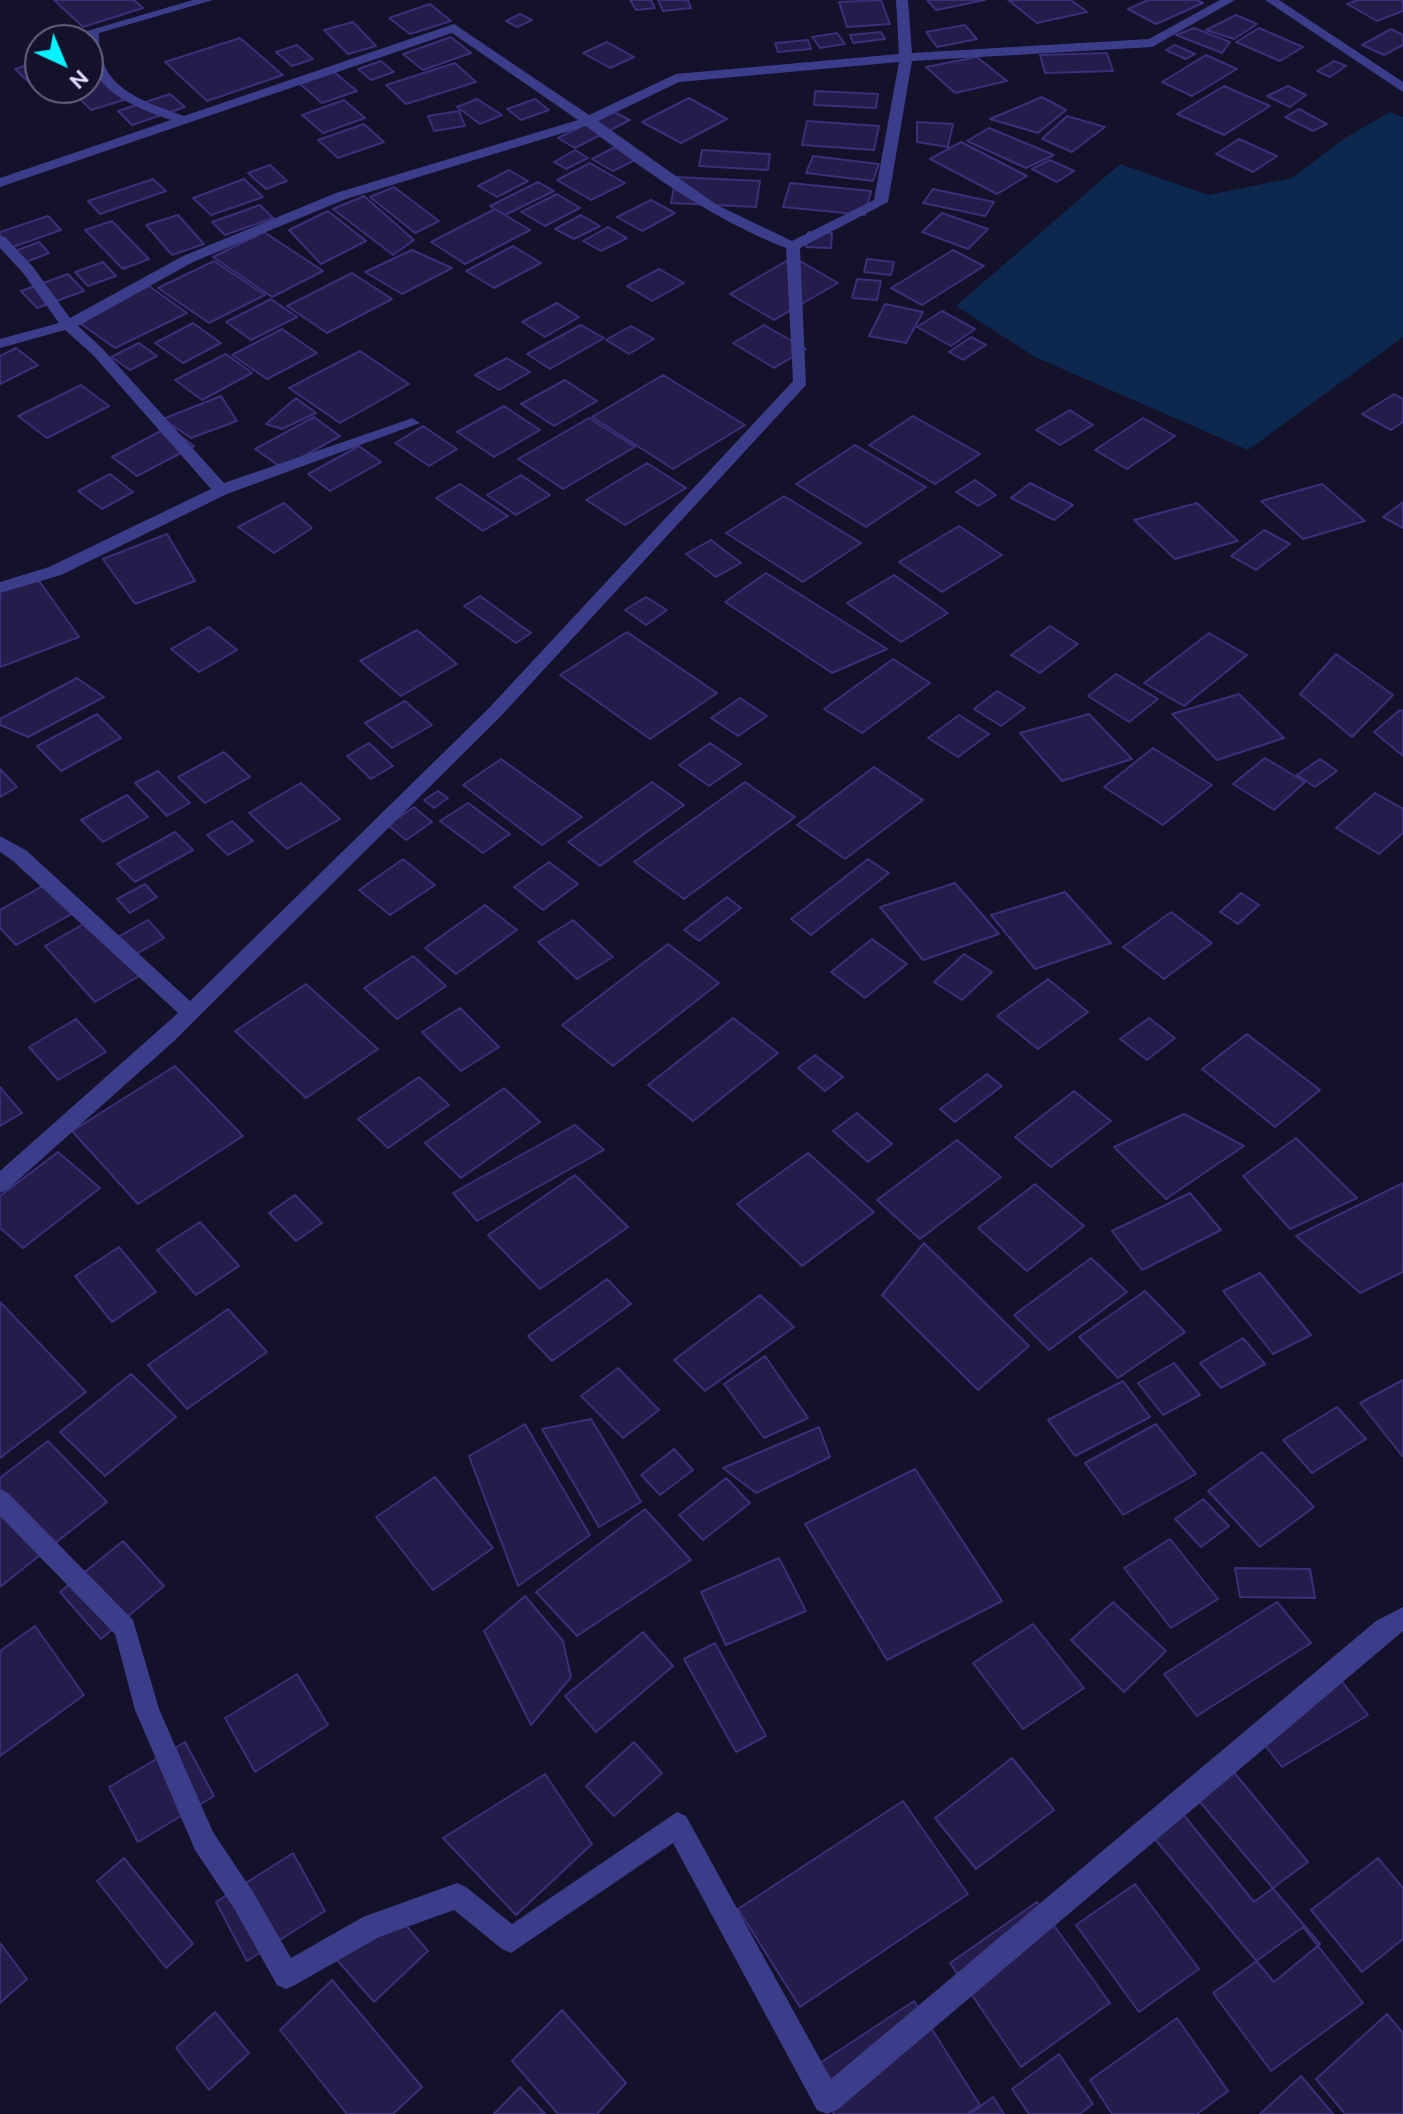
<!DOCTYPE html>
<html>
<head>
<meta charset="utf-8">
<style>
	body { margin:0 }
	#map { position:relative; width:1403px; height:2114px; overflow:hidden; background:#14112b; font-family:Ubuntu,sans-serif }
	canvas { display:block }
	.north { position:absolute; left:24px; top:24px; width:80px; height:80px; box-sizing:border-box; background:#14112b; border:2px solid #656280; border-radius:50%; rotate:136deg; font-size:22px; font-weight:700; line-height:32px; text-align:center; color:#dedbff }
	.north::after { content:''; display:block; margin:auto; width:28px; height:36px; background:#07f2ff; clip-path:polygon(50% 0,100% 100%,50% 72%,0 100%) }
</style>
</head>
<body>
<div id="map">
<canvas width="1403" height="2114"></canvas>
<div class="north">N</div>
</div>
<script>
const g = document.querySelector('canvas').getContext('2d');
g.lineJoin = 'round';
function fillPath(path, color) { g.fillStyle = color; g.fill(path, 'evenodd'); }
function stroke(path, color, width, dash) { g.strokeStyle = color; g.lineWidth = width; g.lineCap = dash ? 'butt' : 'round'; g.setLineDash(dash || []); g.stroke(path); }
fillPath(new Path2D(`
	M1390 112 1403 117V337L1248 450 1035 357 956 306 1120 164 1208 195 1292 178 1345 138Z`), '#0d284e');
const building = new Path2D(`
	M54 0H134L143 8 83 27Z
	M630 0H651L655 8 636 10Z
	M658 0H688L691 8 663 11Z
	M881 0 890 24 847 27 839 2Z
	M927 0H985L936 10Z
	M1008 0H1071L1087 12 1037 23Z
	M1148 0H1197L1203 3 1156 24 1128 9Z
	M1358 0H1403V11L1377 21 1347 4Z
	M430 4 451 21 410 34 389 18Z
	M520 14 532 20 517 27 506 21Z
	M1236 15 1257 24 1234 39 1206 30Z
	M353 22 376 46 348 54 324 30Z
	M965 25 977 39 937 47 926 32Z
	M1194 28 1230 42 1222 53 1176 35Z
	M1259 28 1303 47 1280 61 1236 42Z
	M1391 29 1403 35V45L1384 55 1362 45Z
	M881 32 885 39 853 43 850 35Z
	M837 33 845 44 820 48 812 37Z
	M451 37 471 53 423 70 403 54Z
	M240 38 283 75 207 101 165 62Z
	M808 40 811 49 778 52 775 43Z
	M607 42 634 57 610 68 583 53Z
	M297 45 313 59 292 66 276 52Z
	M1175 45 1195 54 1186 59 1166 50Z
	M1107 53 1113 71 1045 73 1040 55Z
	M1206 55 1237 69 1192 96 1162 82Z
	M977 57 1007 81 955 93 926 67Z
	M40 61V82L32 85 15 69Z
	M381 61 394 72 371 80 358 69Z
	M1334 61 1346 66 1330 77 1317 71Z
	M455 63 476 82 406 104 386 85Z
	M334 72 357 91 322 103 300 84Z
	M97 74 124 100 91 110 69 88H88V77Z
	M1224 86 1270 106 1224 135 1177 114Z
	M1288 86 1306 95 1290 107 1267 96Z
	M815 91 878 94 876 108 814 105Z
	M170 94 185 107 132 125 118 111Z
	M1042 97 1066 110 1038 133 990 119Z
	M689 98 727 119 681 143 642 122Z
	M477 99 502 115 480 124 457 107Z
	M535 99 549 110 521 120 507 109Z
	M344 100 365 118 323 133 302 115Z
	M1299 109 1327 124 1313 131 1285 117Z
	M459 111 465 126 434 131 428 116Z
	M612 111 630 120 575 148 558 138Z
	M1067 116 1105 127 1072 152 1042 139Z
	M807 121 879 126 874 150 802 145Z
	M917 122 953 124 948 147 917 142Z
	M364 124 384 142 338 158 318 140Z
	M989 128 1054 155 1026 168 967 141Z
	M1239 139 1277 156 1253 172 1216 154Z
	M961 142 1027 176 997 194 930 159Z
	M615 147 637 159 613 171 592 159Z
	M575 150 588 158 566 169 554 162Z
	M702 150 770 154 768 170 699 166Z
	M813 156 879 164 873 181 806 173Z
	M1050 160 1074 171 1057 182 1032 169Z
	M590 163 625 183 591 200 557 180Z
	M270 165 287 181 266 189 248 173Z
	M509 170 528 181 497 197 478 186Z
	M676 177 760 181 756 207 671 203Z
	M153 179 166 191 100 214 88 201Z
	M244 179 263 197 211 215 193 198Z
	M538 182 554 191 505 215 490 206Z
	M790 183 871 191 865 215 783 207Z
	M394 187 439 221 415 233 370 197Z
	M933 189 994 202 985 216 923 203Z
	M557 194 580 208 545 226 521 212Z
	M364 196 414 240 393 255 333 209Z
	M651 200 675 213 642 231 617 217Z
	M260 205 273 218 225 235 212 222Z
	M495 209 530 230 465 264 431 242Z
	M328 211 366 241 321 264 289 230Z
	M942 213 988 229 968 249 922 232Z
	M178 215 204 244 172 255 146 225Z
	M581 215 600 226 574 239 555 229Z
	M48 216 61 230 10 248 0 236V232Z
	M112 221 149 259 123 269 85 230Z
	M608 227 627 238 601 251 583 241Z
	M264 232 323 271 272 297 213 257Z
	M808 232 832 233 831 248 806 247Z
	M39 242 49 253 26 262 15 251Z
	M513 246 541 263 494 288 466 271Z
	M412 250 452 268 402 294 365 272Z
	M953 250 984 266 922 305 891 288Z
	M793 257 838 283 774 320 730 294Z
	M867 259 894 262 891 275 864 272Z
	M214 261 265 295 209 323 158 288Z
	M103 262 116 276 88 286 75 272Z
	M659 269 684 283 652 301 627 286Z
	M352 273 392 299 327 333 287 306Z
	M68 274 84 291 37 308 21 291Z
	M857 279 881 281 877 300 852 298Z
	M149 286 187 313 115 348 77 321Z
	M271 299 297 317 251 340 226 322Z
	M557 303 579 317 545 337 522 322Z
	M885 304 923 312 906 343 869 336Z
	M942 311 975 329 951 346 917 327Z
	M193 323 221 343 183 363 155 343Z
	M581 325 604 338 550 369 527 354Z
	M764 325 806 349 774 368 733 343Z
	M631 326 654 339 629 354 606 340Z
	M282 329 317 353 267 379 232 355Z
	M971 337 986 345 963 360 949 352Z
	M139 343 157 356 130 370 111 357Z
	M16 348 38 365 0 384V356Z
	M360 351 409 384 340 423 289 388Z
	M226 354 252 373 202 400 175 380Z
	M507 358 530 372 499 390 475 375Z
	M663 375 745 425 673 469 592 417Z
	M565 380 597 401 554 426 521 404Z
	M81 385 109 406 47 438 18 416Z
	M1394 394 1403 399V422L1391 430 1362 414Z
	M221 396 237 421 191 438 163 419Z
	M296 398 316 413 282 429 266 424Z
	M504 406 540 430 494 457 457 432Z
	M1070 410 1093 425 1060 445 1036 430Z
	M913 416 980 454 935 484 869 445Z
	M314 417 340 436 282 468 255 449Z
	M589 418 635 447 563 489 518 459Z
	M1143 418 1175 436 1127 469 1095 450Z
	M423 426 457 449 429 466 395 443Z
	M168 427 194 446 137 476 112 457Z
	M855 445 926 487 866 527 796 484Z
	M359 446 381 462 330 491 308 474Z
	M647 463 686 488 625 525 586 500Z
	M110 474 133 492 102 509 78 491Z
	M521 475 550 495 516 515 487 495Z
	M975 480 996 495 978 506 956 492Z
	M1030 483 1073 505 1054 520 1011 498Z
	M460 484 508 516 483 531 436 498Z
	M1322 484 1365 521 1303 539 1261 501Z
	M784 496 861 543 803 582 726 533Z
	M1403 502V528L1383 517Z
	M284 503 312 528 274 553 238 527Z
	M1197 503 1238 541 1175 559 1134 520Z
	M959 526 1002 555 942 592 899 562Z
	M1264 530 1290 544 1256 570 1231 556Z
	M167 534 195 581 135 604 103 559Z
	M711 540 741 563 716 577 686 554Z
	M766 573 887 649 832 673 725 602Z
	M35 575 79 637 0 667V588Z
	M894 575 948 613 901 642 847 603Z
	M480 596 531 633 516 643 464 606Z
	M646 597 667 610 646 625 625 610Z
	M1050 626 1078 644 1040 673 1011 655Z
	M209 627 237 650 199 672 171 649Z
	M417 630 457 664 401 696 360 661Z
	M627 632 717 693 650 739 560 675Z
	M1209 633 1247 655 1184 706 1144 683Z
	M1336 654 1393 695 1352 737 1300 694Z
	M893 659 930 683 862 733 824 709Z
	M1116 674 1158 699 1129 722 1088 696Z
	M77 678 104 697 28 737 0 725V719Z
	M997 691 1025 708 1001 726 974 709Z
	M1239 694 1284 738 1217 760 1172 714Z
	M740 698 767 716 738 736 711 718Z
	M405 701 432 725 392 748 365 723Z
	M1400 710 1403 711V756L1374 732Z
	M97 714 121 738 61 771 37 746Z
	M1089 714 1132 759 1062 781 1020 733Z
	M959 715 989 734 958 757 928 738Z
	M369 743 393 766 371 779 347 756Z
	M710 743 741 764 709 786 679 765Z
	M1153 748 1212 785 1163 825 1104 787Z
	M224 752 250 777 205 803 178 777Z
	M1265 758 1305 782 1274 810 1233 784Z
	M501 759 582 817 542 845 463 785Z
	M1320 759 1337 771 1315 787 1297 775Z
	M874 767 923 800 845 859 797 825Z
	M0 769 17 787 0 797Z
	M158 771 190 803 167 816 135 783Z
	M652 782 684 805 600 866 568 842Z
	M745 782 795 817 684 899 634 862Z
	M301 783 340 819 287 849 249 813Z
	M438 791 448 798 434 808 424 800Z
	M1375 793 1403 809V833L1379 854 1336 828Z
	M127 795 148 817 103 842 81 820Z
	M468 803 510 834 483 853 440 821Z
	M414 807 432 822 406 840 388 825Z
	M232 821 253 841 228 855 207 835Z
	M175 832 193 850 135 882 117 864Z
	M403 859 435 885 390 915 359 890Z
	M868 859 889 873 811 935 791 919Z
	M549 862 578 884 543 910 514 887Z
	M48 883 75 912 16 945 0 928V910Z
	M955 883 999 934 923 960 880 907Z
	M145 884 157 897 130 913 117 899Z
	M1065 892 1111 943 1035 969 991 915Z
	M1241 893 1259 905 1238 924 1220 912Z
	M727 897 741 908 699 941 684 930Z
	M485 905 517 930 456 974 425 948Z
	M1171 912 1212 943 1164 979 1123 947Z
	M148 920 164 938 133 956 116 938Z
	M573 920 613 957 577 979 538 942Z
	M87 922 139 976 95 1002 45 946Z
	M872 939 907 964 865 998 831 972Z
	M668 944 719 983 613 1066 562 1025Z
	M964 954 992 972 962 1000 934 982Z
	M413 956 446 986 397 1019 364 988Z
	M1048 979 1088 1012 1038 1049 997 1016Z
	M306 984 378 1049 306 1098 235 1031Z
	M460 1008 499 1047 461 1071 422 1032Z
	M733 1018 778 1053 693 1121 648 1085Z
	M1149 1018 1175 1038 1147 1060 1120 1039Z
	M76 1019 106 1052 58 1080 29 1047Z
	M1247 1034 1320 1090 1275 1127 1202 1069Z
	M815 1055 843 1077 825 1091 798 1068Z
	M175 1066 243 1136 138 1204 72 1131Z
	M987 1074 1002 1086 955 1122 940 1109Z
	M419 1077 449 1105 388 1148 358 1119Z
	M0 1087 22 1113 0 1126Z
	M504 1088 540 1122 461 1178 425 1143Z
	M1074 1091 1111 1121 1051 1167 1015 1137Z
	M857 1113 892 1144 868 1162 833 1131Z
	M1184 1114 1244 1146 1166 1199 1114 1147Z
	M575 1125 604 1150 477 1221 453 1193Z
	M1296 1138 1357 1198 1290 1229 1243 1176Z
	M957 1140 1001 1177 920 1239 877 1200Z
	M58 1152 100 1188 23 1248 0 1228V1196Z
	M808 1153 874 1212 802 1266 737 1204Z
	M575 1175 628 1227 540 1289 488 1235Z
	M1403 1183V1272L1360 1293 1296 1236Z
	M1035 1184 1084 1226 1027 1271 978 1228Z
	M1190 1193 1221 1230 1142 1270 1112 1231Z
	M295 1195 322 1223 296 1241 269 1213Z
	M200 1222 239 1266 196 1295 157 1250Z
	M924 1243 1029 1346 978 1390 882 1295Z
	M119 1247 156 1292 112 1322 75 1276Z
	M1091 1258 1127 1292 1049 1350 1014 1315Z
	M1260 1273 1311 1335 1273 1354 1223 1291Z
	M607 1279 631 1304 552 1361 528 1336Z
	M1145 1291 1185 1332 1118 1378 1079 1337Z
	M760 1295 794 1327 705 1391 674 1360Z
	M0 1302 86 1392 0 1458Z
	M228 1309 267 1352 187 1409 148 1365Z
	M1243 1338 1265 1364 1221 1388 1200 1363Z
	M765 1356 808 1418 764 1438 724 1384Z
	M1174 1363 1200 1395 1163 1415 1138 1383Z
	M618 1368 659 1410 623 1438 581 1396Z
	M131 1374 176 1417 105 1476 60 1432Z
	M1403 1380V1457L1360 1403Z
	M1123 1381 1150 1417 1075 1456 1048 1420Z
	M1337 1407 1366 1439 1312 1473 1283 1440Z
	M591 1419 641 1502 599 1527 542 1429Z
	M525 1424 590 1535 518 1586 469 1456Z
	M1156 1424 1196 1474 1123 1515 1085 1463Z
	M819 1427 830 1457 756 1493 723 1468Z
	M48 1441 107 1502 0 1587V1478Z
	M674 1449 693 1470 660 1495 641 1475Z
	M1262 1452 1314 1507 1260 1547 1208 1491Z
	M915 1469 1002 1601 887 1660 805 1524Z
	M435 1477 493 1548 433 1590 376 1517Z
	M726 1478 750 1503 703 1540 679 1515Z
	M1203 1499 1229 1526 1201 1547 1175 1519Z
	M645 1509 691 1560 577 1636 536 1592Z
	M1170 1539 1218 1599 1171 1628 1124 1568Z
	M123 1541 164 1586 101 1639 60 1592Z
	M779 1558 806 1611 726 1645 701 1592Z
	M1235 1568 1310 1569 1315 1598 1240 1597Z
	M525 1596 563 1641 571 1677 531 1725 484 1631Z
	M1113 1602 1166 1651 1124 1692 1071 1640Z
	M1277 1602 1311 1643 1197 1716 1164 1674Z
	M1033 1624 1084 1688 1023 1729 973 1663Z
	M35 1626 84 1695 0 1756V1651Z
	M643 1632 673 1666 596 1732 565 1696Z
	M715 1643 766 1736 736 1752 684 1659Z
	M297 1674 328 1725 255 1772 225 1718Z
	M1340 1679 1368 1715 1282 1767 1254 1731Z
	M185 1742 214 1796 138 1842 109 1787Z
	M634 1742 662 1773 614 1816 586 1786Z
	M1012 1758 1054 1810 976 1869 935 1818Z
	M1223 1759 1308 1862 1254 1902 1170 1798Z
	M545 1774 592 1844 516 1915 443 1838Z
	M903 1801 968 1894 800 2007 738 1909Z
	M1200 1802 1320 1944 1274 1982 1154 1838Z
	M293 1853 325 1911 247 1961 216 1902Z
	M124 1858 193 1944 166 1968 97 1881Z
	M1378 1858 1403 1888V1939L1362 1972 1311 1910Z
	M1135 1884 1199 1969 1139 2012 1076 1925Z
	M1037 1902 1110 2003 1021 2067 950 1963Z
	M391 1908 428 1951 374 2002 337 1960Z
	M1303 1927 1363 2003 1271 2071 1213 1993Z
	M0 1943 27 1979 0 2003Z
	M332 1980 422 2087 393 2114H347L280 2030Z
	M914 2001 980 2105 967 2114H834L808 2071Z
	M562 2010 626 2083 597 2114H558L512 2061Z
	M215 2012 249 2053 209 2090 176 2048Z
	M1387 2014 1403 2033V2114H1345L1316 2079Z
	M1177 2018 1228 2091 1197 2114H1112L1090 2080Z
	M1059 2054 1093 2104 1080 2114H1029L1012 2089Z
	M1301 2076 1333 2114H1260Z
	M520 2087 545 2114H494Z
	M993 2097 1004 2114H970Z`);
fillPath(building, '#241d4c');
stroke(building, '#3a2f78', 2);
fillPath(new Path2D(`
	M193 0H213L99 33C97 88 140 100 184 116L454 24 589 115 676 74 899 54 896 0H908L912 53 1149 39 1220 0H1235L1152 47 912 61 888 202 800 248 806 385 501 716 173 1042 7 1190 0 1193V1171L178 1013 13 861 0 852V836L27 851 190 1001 489 708 793 381 786 248C712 219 649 174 586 126L346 199 193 262 78 326 103 349 224 483 407 420 412 418 420 423 227 494 61 575 0 593V582L49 567 211 489 93 355 65 330 0 348V339L59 323 23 273 0 248V236L5 237 33 267 70 318 183 256 336 193 578 120 452 33 0 187V178L171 120C123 103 84 86 87 31ZM899 62 874 200 792 241 717 205 598 121 679 82Z
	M1265 0H1279L1403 82V92Z
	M0 1489 8 1493 133 1620 159 1709 213 1832 253 1892 291 1958 363 1917 457 1883 466 1887 512 1924 677 1812 686 1816 831 2079 1376 1621 1403 1607V1631L837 2110 827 2114 817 2110 673 1843 511 1953 502 1949 454 1910 379 1937 295 1985 286 1989 277 1985 235 1910 195 1850 135 1710 115 1634 0 1516Z`), '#3c3d8a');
</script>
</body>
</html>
